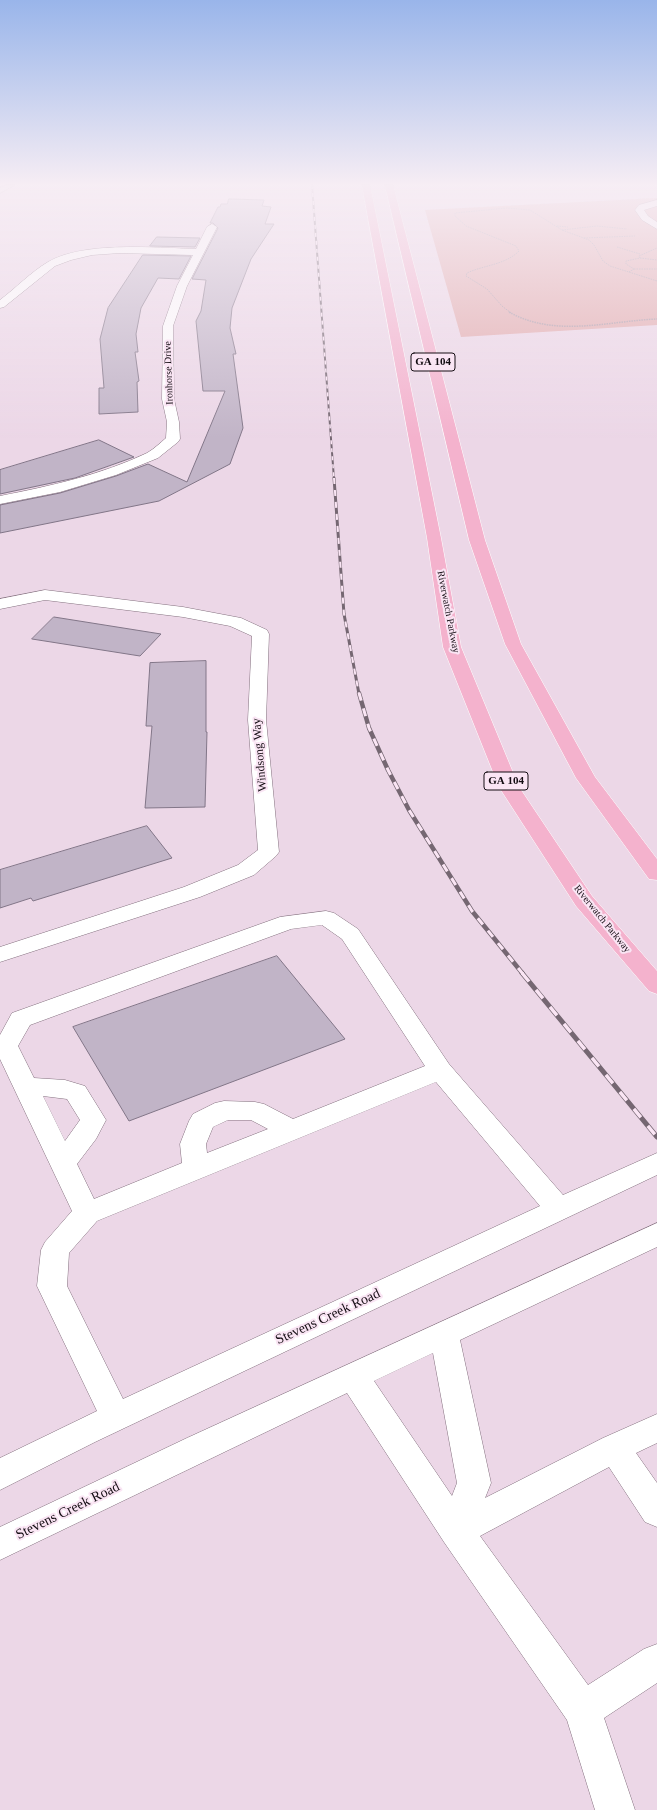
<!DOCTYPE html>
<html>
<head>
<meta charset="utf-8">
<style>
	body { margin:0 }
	canvas { display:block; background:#ecd7e7 }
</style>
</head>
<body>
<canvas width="657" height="1810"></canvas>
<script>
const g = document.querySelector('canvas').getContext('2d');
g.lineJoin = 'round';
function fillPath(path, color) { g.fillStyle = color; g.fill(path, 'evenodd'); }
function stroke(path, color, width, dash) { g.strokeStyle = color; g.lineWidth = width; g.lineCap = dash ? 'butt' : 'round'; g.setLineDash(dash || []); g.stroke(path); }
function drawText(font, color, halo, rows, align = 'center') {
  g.font = font + ' Georgia,serif'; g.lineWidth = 4; g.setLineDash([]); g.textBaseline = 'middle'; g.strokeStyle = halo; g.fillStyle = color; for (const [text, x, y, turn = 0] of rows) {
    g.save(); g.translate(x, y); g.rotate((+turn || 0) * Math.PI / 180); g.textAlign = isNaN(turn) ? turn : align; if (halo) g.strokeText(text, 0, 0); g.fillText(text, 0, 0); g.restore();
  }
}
fillPath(new Path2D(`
	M657 198V325L461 337 425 210Z`), '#e2abad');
const building = new Path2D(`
	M229 199 264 200 262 206 271 207 265 224H274L251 259 232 308 230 328 236 354H233L243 428 230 464 159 501 0 533V505L60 493 116 476 148 464 187 482 225 391H203L196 321 201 311 206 280 192 279 218 228 213 223H210L218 207H220L221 204H227Z
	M157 237 200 238 195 247 150 246Z
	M143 255 191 256 179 279 158 278 141 308 136 334 138 352H135L139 381 137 382 138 412 99 414V388H104L100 339 108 308Z
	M99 440 134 457 75 478 0 494V470Z
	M54 617 161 634 140 656 32 639Z
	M206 661V732H207L205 807 145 808 152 726H146L150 663Z
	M147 826 172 858 33 901 31 898 0 908V870Z
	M277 956 345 1039 129 1121 73 1027Z`);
fillPath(building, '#c1b4c7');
stroke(building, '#827688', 1);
const minor = new Path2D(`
	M6 185H15L0 193V188Z
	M657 200V206L644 210 648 216 657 222V229L642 220 635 210 639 205Z
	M212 224 217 227 187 286 173 326 174 399 179 422 180 439 178 442 158 458 116 475 60 492 0 504V496C50 486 101 475 147 453 154 449 160 443 166 438L167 422 162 399 163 326 177 286 193 255 120 253 92 255 71 260 55 266 4 307 0 308V300C16 288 31 272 48 262 84 241 155 248 196 249L207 227Z
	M45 590 183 607 241 618 267 630 269 634 266 720 279 852 276 856 254 875 200 897 0 962V947L184 887 238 865 258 850 248 720 252 636 230 626 183 617 45 600 0 609V599Z
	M326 911 334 913 358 929 449 1064 563 1195 657 1153V1175L95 1442 0 1490V1458L97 1411 37 1286 41 1250 45 1242 72 1211 0 1059V1035L12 1013 280 917ZM322 925 342 939 425 1066 293 1119 264 1104 255 1102 224 1101 215 1103 193 1114 189 1121 180 1144 182 1163 94 1199 77 1164 96 1139 106 1120 85 1086 65 1080 34 1078 18 1046 30 1025 291 929ZM436 1082 540 1206 123 1399 67 1286 69 1253 97 1221ZM43 1096 67 1099 80 1120 65 1141ZM228 1120H251L268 1129 207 1153 206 1144 213 1127Z
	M657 1223V1247L460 1340 491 1483 485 1498 603 1438 657 1414V1443L636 1453 657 1483V1527L645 1522 609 1467 480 1536 588 1685 644 1649 657 1644V1683L604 1718 635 1810H595L567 1720 444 1542 347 1393 0 1560V1527L187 1438ZM433 1353 457 1483 452 1496 374 1381Z`);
const major = new Path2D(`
	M362 185H370L441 538 461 647 519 787 592 896 657 971V994L649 991 576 906 499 787 443 647 427 538Z
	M385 185H393L485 540 521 644 595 777 657 859V880L649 879 576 778 505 644 469 540Z`);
stroke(minor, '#84717f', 1);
stroke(major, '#fff', 1);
stroke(new Path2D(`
	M557 226 568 227
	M562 230 597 226 627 229
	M584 238 635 236
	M617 247 640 254
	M640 258 657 260
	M634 269H657
	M629 272 634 269 626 264V261L640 258 639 256 657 248
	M511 313 502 306 487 289 466 276 467 273C484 265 505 265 519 251L516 246 466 226 455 216V213L507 208 530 210 562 230 589 240 594 245 603 261 610 266 657 281`), '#aa99a6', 1, [1.5, 1]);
stroke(new Path2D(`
	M509 312C555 338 608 321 657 319`), '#aa99a6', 1.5, [1.5, 1]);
fillPath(minor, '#fff');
fillPath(major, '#f4b2cd');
const railFar3 = new Path2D(`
	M312 185 334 479`);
const railFar2 = new Path2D(`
	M334 478 344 614 359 694`);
const railFar1 = new Path2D(`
	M359 693 369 728 388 770 409 810 472 911 523 974`);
const rail = new Path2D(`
	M522 973 657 1137`);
stroke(railFar3, '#756772', 2);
stroke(railFar2, '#756772', 3);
stroke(railFar1, '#756772', 4.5);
stroke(rail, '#756772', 5);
stroke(railFar3, '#fae5f4', 1.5, [4]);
stroke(railFar2, '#fae5f4', 2, [6]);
stroke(railFar1, '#fae5f4', 3, [8]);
stroke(rail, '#fae5f4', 3.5, [11]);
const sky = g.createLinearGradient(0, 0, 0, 438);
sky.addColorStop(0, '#99b5ea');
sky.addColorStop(0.42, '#f6edf4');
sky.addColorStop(1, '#f6edf400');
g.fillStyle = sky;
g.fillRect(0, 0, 657, 438);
drawText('10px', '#140d13', '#fae5f4', [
	["Ironhorse Drive",169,373,-92],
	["Riverwatch Parkway",448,612,79],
	["Riverwatch Parkway",602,919,51]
]);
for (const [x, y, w] of [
	[433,362,44],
	[506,781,44]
]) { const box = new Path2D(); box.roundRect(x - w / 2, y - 9, w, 18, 3); g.fillStyle = '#fae5f4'; g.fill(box); stroke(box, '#140d13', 1); }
drawText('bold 11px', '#140d13', null, [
	["GA 104",433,362],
	["GA 104",506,781]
]);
drawText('12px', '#140d13', '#fae5f4', [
	["Windsong Way",260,755,-95]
]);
drawText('14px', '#140d13', '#fae5f4', [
	["Stevens Creek Road",328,1317,-25],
	["Stevens Creek Road",68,1511,-26]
]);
</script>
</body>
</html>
